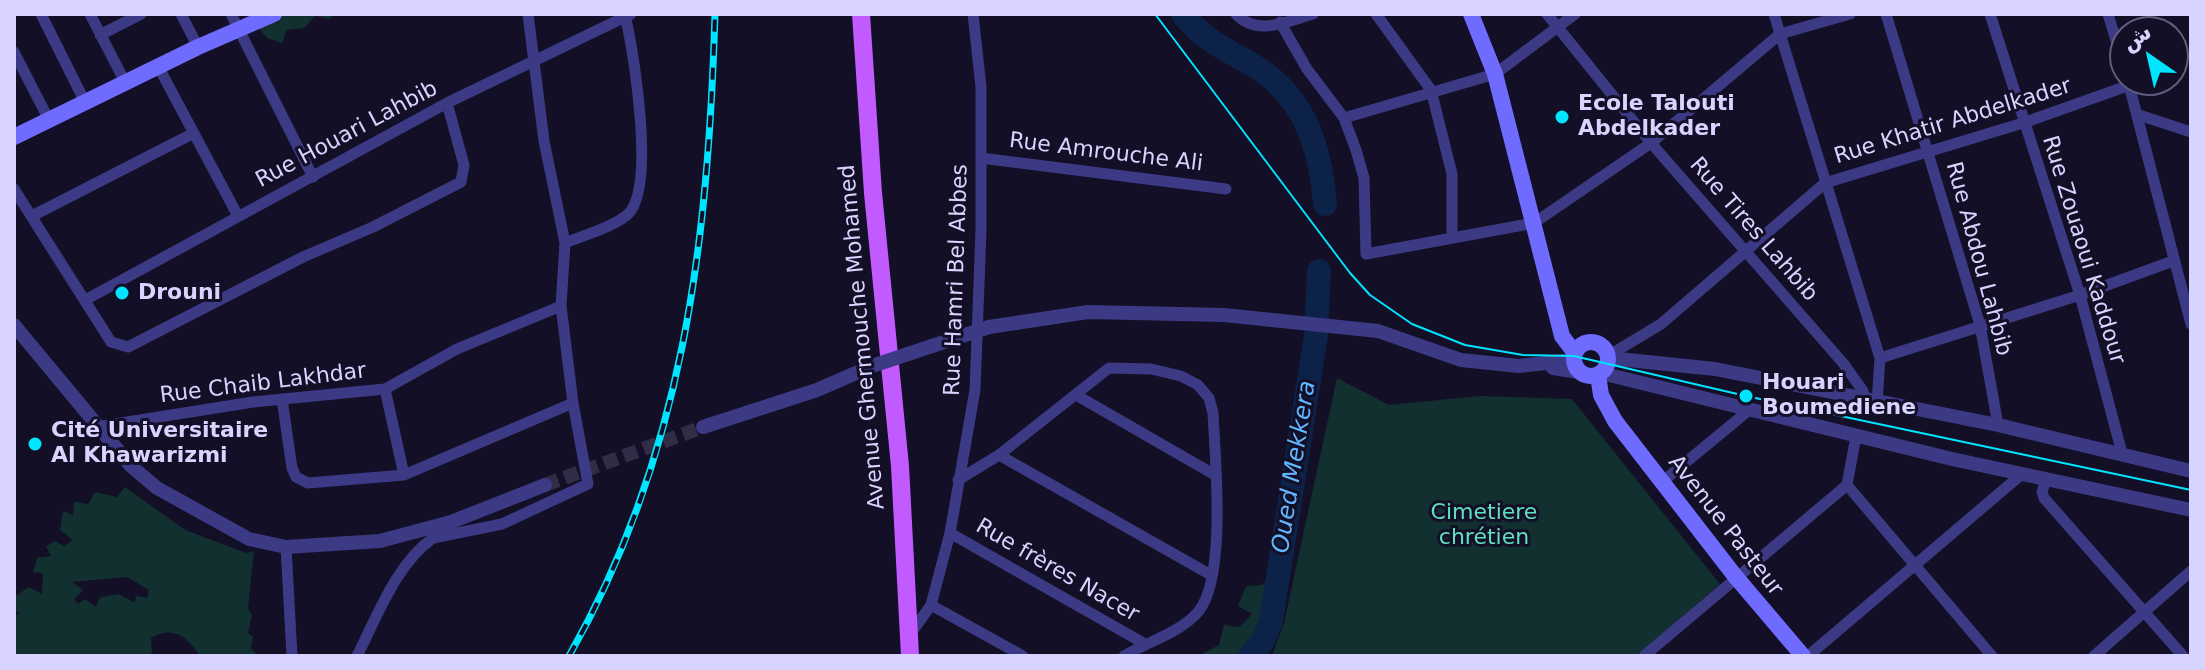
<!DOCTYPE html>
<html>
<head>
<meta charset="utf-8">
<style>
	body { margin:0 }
	#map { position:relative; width:2205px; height:670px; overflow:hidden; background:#130f26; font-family:"DejaVu Sans",Cairo,sans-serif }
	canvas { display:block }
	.frame { position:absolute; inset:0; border:16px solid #d9d4ff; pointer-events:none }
	.north { position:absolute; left:2109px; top:16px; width:80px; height:80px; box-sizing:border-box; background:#130f26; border:2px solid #625e7d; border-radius:50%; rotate:326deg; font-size:22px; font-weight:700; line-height:32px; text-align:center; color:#d9d4ff }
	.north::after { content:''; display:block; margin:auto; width:28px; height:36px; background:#00e5ff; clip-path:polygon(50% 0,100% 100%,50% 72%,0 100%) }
</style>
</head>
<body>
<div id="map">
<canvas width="2205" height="670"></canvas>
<div class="frame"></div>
<div class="north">ش</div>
</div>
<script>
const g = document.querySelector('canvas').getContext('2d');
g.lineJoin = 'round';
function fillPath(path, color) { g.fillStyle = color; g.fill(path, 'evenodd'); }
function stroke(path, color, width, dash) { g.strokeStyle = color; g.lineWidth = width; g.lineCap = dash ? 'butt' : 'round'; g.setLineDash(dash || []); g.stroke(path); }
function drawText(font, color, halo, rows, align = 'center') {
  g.font = font + ' "DejaVu Sans",sans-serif'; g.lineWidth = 6; g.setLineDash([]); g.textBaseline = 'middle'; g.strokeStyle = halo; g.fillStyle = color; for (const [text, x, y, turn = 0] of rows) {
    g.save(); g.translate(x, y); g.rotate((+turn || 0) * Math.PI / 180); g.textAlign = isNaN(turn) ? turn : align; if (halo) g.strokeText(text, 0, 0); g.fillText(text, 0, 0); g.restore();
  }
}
fillPath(new Path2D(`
	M281 14H334L330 19 315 16 304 28 287 30 282 43 267 38 259 28 268 20 278 23Z
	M1337 378 1389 405 1479 396 1572 399 1720 584 1637 656H1272L1284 623Z
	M125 487 185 530 246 553 254 551 248 608 252 615 248 633 253 637 251 649 259 656H200C187 637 174 625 151 638L152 656H14V616L20 613 14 610V597L29 587 42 594 43 573 33 572 37 558 51 556 46 546 55 541 64 546 73 540 60 530 63 511 73 515 74 502 88 504 95 492 117 497ZM127 577 149 590 147 598 136 596 135 603 119 594 100 597 96 607 85 599 78 604 74 599 83 590 72 582Z
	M1286 567 1269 651 1265 656H1198L1219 645 1224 625 1239 627 1252 614 1238 606 1246 586 1261 585Z`), '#12302f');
stroke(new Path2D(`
	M1183 14C1201 37 1220 47 1246 61 1303 92 1320 143 1325 204
	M1250 656 1263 641 1271 621 1316 336 1319 271`), '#0c2248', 24);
stroke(new Path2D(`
	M545 485 703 427`), '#312d47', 14, [14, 7]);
stroke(new Path2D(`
	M41 14 85 102
	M90 14 125 82
	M181 14 198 47
	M231 14 313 177
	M1236 14C1257 37 1288 21 1313 14
	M1376 14 1431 90 1452 174V238
	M1547 14 1651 143 1843 363 1863 391 1864 399
	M1774 14 1880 358 1877 403
	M1886 14 1980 325 1998 425
	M1990 14 2080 295 2122 453
	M2108 14 2125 70
	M1280 22 1307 69 1344 118 1356 150 1364 178 1366 254 1534 223 1651 143 1780 34 1850 14
	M100 35 141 14
	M14 52 49 120
	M158 66 238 216
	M2128 81 2191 324
	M2139 115 2191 132
	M1344 118 1495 74 1575 14
	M981 158 1226 189
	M14 189 111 342 128 347 303 257 373 227 461 182 464 165 447 103
	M32 216 192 134
	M565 243C584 235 611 228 627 215 657 189 633 51 625 14
	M87 299 447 103 631 14
	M1608 356 1661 324 1825 183 2023 123 2130 85
	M1880 358 2080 295 2173 261
	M385 389 404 475
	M1076 395 1215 475
	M282 399 292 468 296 477 308 483 404 475 573 403
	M96 427 253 402 385 389 457 349 561 306
	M999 455 1211 575
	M2046 479 2042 492 2044 498 2183 656
	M958 480 999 455 1109 368 1151 369 1181 376 1198 385 1209 398 1213 413C1215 458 1227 578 1198 612 1180 633 1147 642 1124 656
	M1662 482 1748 411
	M1847 485 1992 656
	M950 533 1145 644
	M286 547 292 656
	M931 605 1023 656
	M911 633 931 605 950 533 975 390 981 230V87L973 14
	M357 656C377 617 396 564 433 538L502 524 588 484 573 403 561 306 565 243 544 141 528 14
	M1644 656 1847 485 1856 436
	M1808 656 2022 474
	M2094 656 2191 571`), '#3d3a85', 11);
stroke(new Path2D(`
	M14 325 131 466 157 488 249 539 286 547 380 541 451 522 545 485
	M989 327 1088 312 1224 315 1378 331 1461 360 1519 366 1573 360
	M1609 358 1715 369 1998 425 2191 471
	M1553 368 1579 372
	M1601 373 1952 459 2191 510
	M703 427 817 390 872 366`), '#3d3a85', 14);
stroke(new Path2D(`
	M1471 14 1495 74 1562 336 1574 352
	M14 137 198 47 274 14
	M1574 359a17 17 0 1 1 34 0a17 17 0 1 1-34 0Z
	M1598 375 1601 395 1615 421 1735 576 1803 656`), '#6f6bff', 16);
stroke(new Path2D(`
	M861 14 873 193 900 466 910 656`), '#c25bff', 18);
stroke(new Path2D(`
	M1155 14 1350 273 1370 295 1412 324 1465 345 1523 355 1574 356 1746 396 2191 490`), '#00e5ff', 2);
const rail = new Path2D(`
	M569 656C684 454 708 242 715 14`);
stroke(rail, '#00e5ff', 7);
stroke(rail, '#130f26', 4, [12]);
stroke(new Path2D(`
	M872 366 989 327`), '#3d3a85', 14);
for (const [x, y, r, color] of [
	[1562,117,8,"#00e5ff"],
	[122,293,8,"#00e5ff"],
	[1746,396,8,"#00e5ff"],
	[35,444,8,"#00e5ff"]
]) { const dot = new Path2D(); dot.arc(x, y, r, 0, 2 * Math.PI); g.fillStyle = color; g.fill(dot); stroke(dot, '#130f26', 3); }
drawText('bold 22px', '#d9d4ff', '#130f26', [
	["Ecole Talouti",1578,104],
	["Abdelkader",1578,129],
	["Drouni",138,293],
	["Houari",1762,383],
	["Boumediene",1762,408],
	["Cité Universitaire",51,431],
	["Al Khawarizmi",51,456]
], 'left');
drawText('22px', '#d9d4ff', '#130f26', [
	["Rue Khatir Abdelkader",1953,122,-17],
	["Rue Houari Lahbib",347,135,-28],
	["Rue Amrouche Ali",1106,153,7],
	["Rue Tires Lahbib",1753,230,49],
	["Rue Zouaoui Kaddour",2083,250,73],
	["Rue Abdou Lahbib",1978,259,75],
	["Rue Hamri Bel Abbes",957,280,-88],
	["Avenue Ghermouche Mohamed",863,337,-95],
	["Rue Chaib Lakhdar",263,384,-7],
	["Avenue Pasteur",1725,526,52],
	["Rue frères Nacer",1057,571,30]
]);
drawText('22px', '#5fe0c0', '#130f26', [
	["Cimetiere",1484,513],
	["chrétien",1484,538]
]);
drawText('italic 24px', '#62b6ff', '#130f26', [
	["Oued Mekkera",1295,467,-81]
]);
</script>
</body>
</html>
